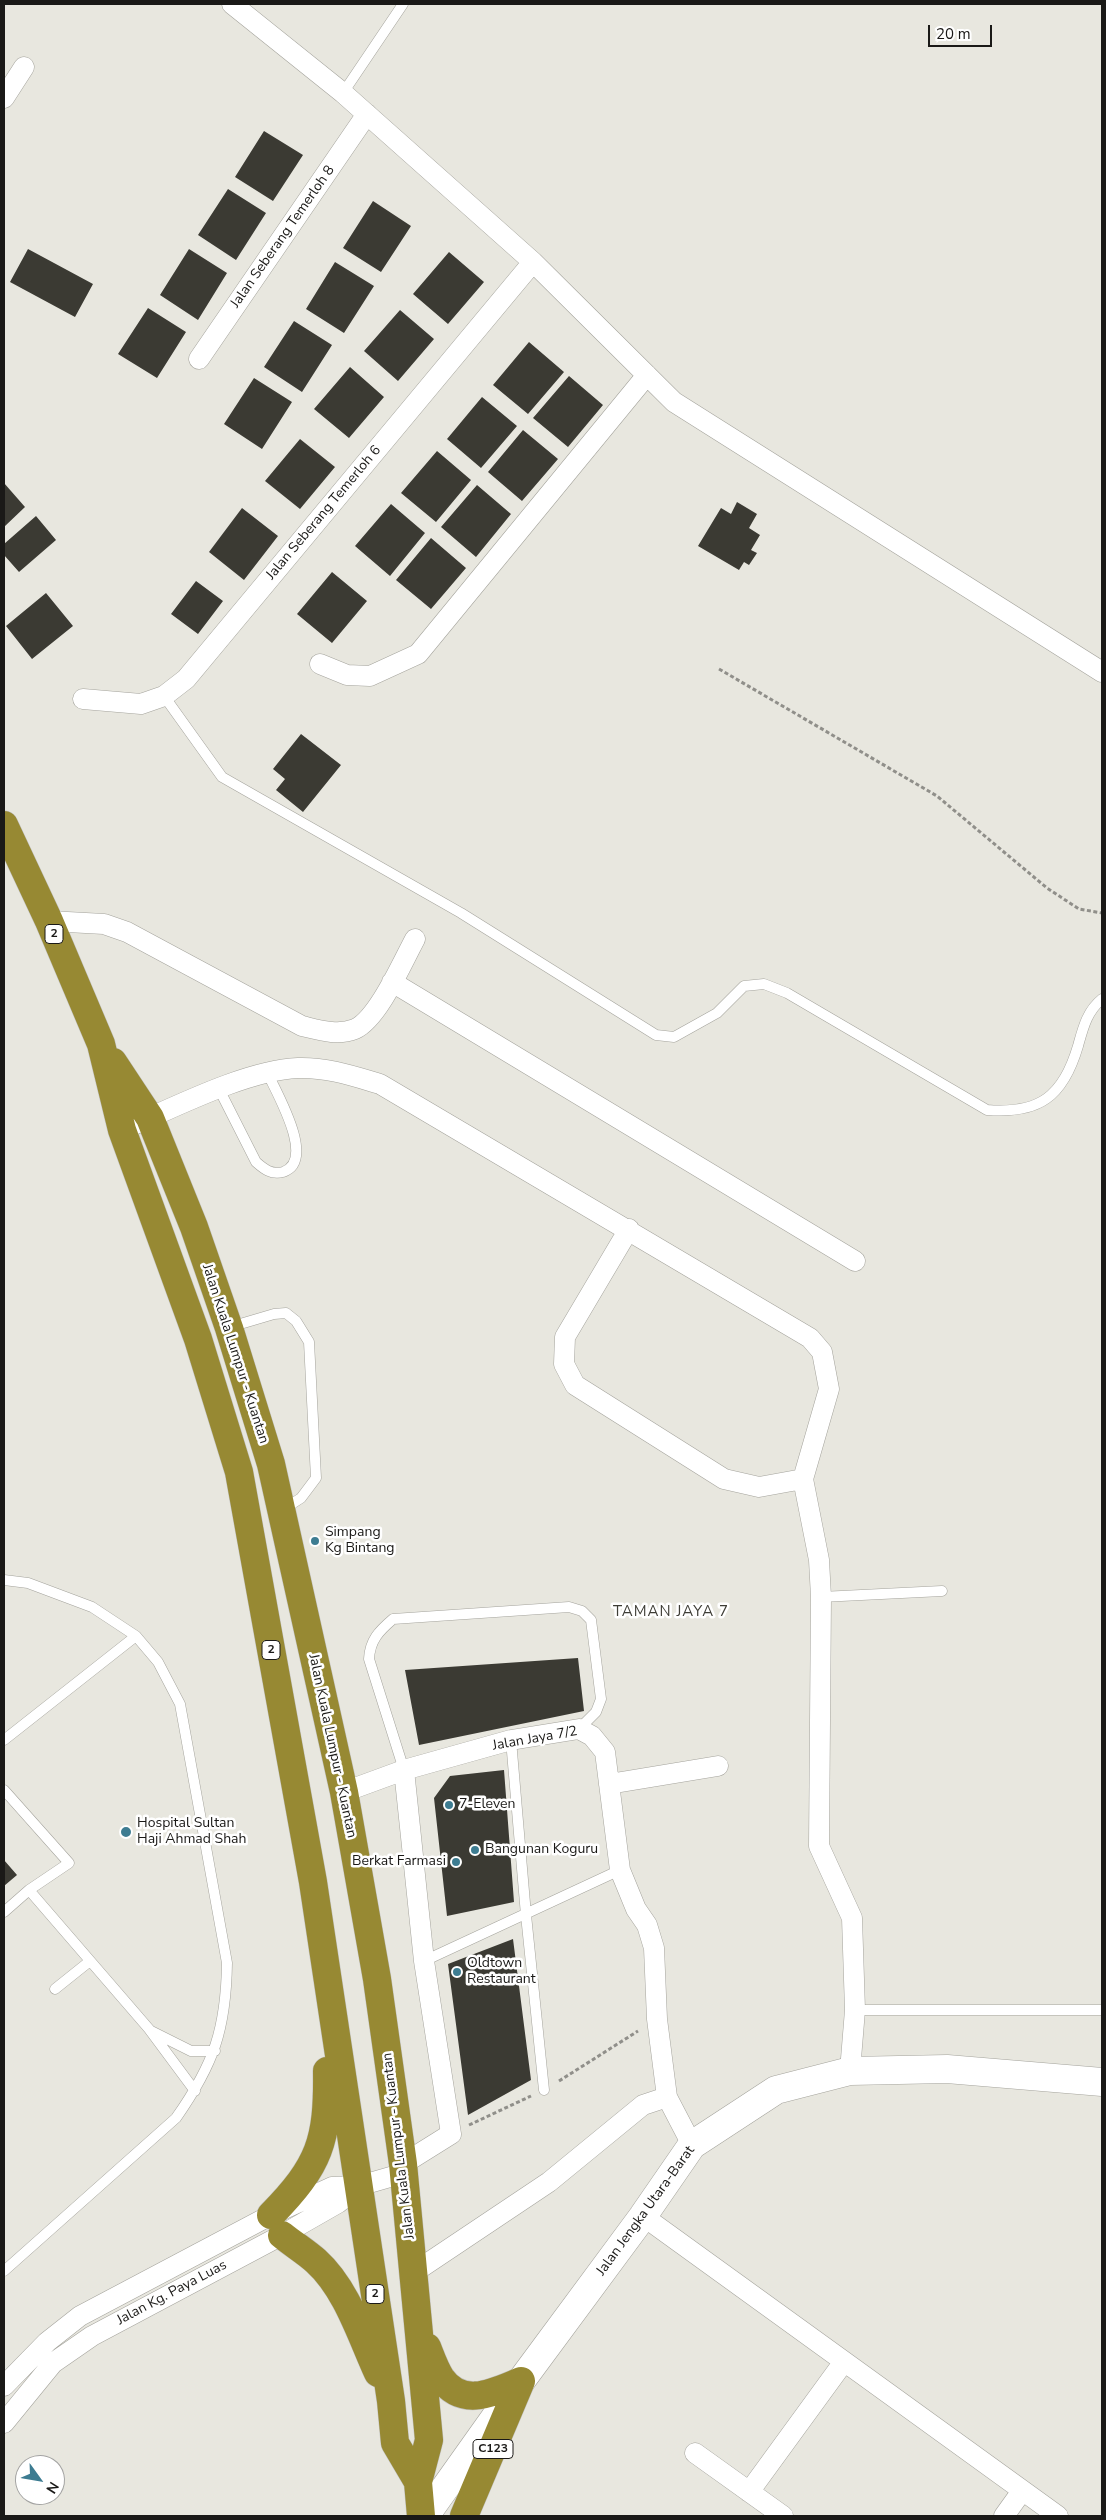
<!DOCTYPE html>
<html>
<head>
<meta charset="utf-8">
<style>
	body { margin:0 }
	#map { position:relative; width:1106px; height:2520px; overflow:hidden; background:#e8e7df; font-family:"Nunito Sans",sans-serif }
	canvas { display:block }
	.frame { position:absolute; inset:0; border:5px solid #1a1917; pointer-events:none }
	.north { position:absolute; left:15px; top:2455px; width:50px; height:50px; box-sizing:border-box; background:#fff; border:1px solid #a3a3a2; border-radius:50%; rotate:122deg; font-size:14px; font-weight:700; line-height:20px; text-align:center; color:#1a1917 }
	.north::after { content:''; display:block; margin:auto; width:18px; height:22px; background:#3d7c91; clip-path:polygon(50% 0,100% 100%,50% 72%,0 100%) }
	.scale { position:absolute; left:928px; top:25px; width:64px; height:22px; box-sizing:border-box; border:2px solid #1a1917; border-top:0; padding-left:6px; font-size:15px; line-height:18px; white-space:nowrap; color:#1a1917; -webkit-text-stroke:4px #fff; paint-order:stroke }
</style>
</head>
<body>
<div id="map">
<canvas width="1106" height="2520"></canvas>
<div class="frame"></div>
<div class="north">N</div>
<div class="scale">20 m</div>
</div>
<script>
const g = document.querySelector('canvas').getContext('2d');
g.lineJoin = 'round';
function fillPath(path, color) { g.fillStyle = color; g.fill(path, 'evenodd'); }
function stroke(path, color, width, dash) { g.strokeStyle = color; g.lineWidth = width; g.lineCap = dash ? 'butt' : 'round'; g.setLineDash(dash || []); g.stroke(path); }
function drawText(font, color, halo, rows, align = 'center') {
  g.font = font + ' "Nunito Sans",sans-serif'; g.lineWidth = 5; g.setLineDash([]); g.textBaseline = 'middle'; g.strokeStyle = halo; g.fillStyle = color; for (const [text, x, y, turn = 0] of rows) {
    g.save(); g.translate(x, y); g.rotate((+turn || 0) * Math.PI / 180); g.textAlign = isNaN(turn) ? turn : align; if (halo) g.strokeText(text, 0, 0); g.fillText(text, 0, 0); g.restore();
  }
}
fillPath(new Path2D(`
	M264 131 303 155 273 201 235 177Z
	M228 189 266 213 236 260 198 235Z
	M373 201 411 226 381 272 343 248Z
	M28 249 93 284 75 317 10 282Z
	M189 249 227 273 198 320 160 295Z
	M449 252 484 282 448 324 413 294Z
	M335 262 374 286 344 333 306 309Z
	M148 308 186 332 157 378 118 354Z
	M400 310 434 339 398 381 364 351Z
	M294 321 332 345 302 392 264 367Z
	M529 342 564 372 528 414 493 385Z
	M350 367 384 397 349 438 314 409Z
	M569 376 603 405 568 447 533 418Z
	M254 378 292 402 262 449 224 424Z
	M482 397 517 426 481 468 447 439Z
	M523 430 558 459 522 501 488 472Z
	M300 439 335 467 300 509 265 481Z
	M437 451 471 480 436 522 401 493Z
	M4 483 25 507 4 527Z
	M477 485 511 514 476 557 441 527Z
	M737 502 757 514 749 528 760 535 751 550 757 553 749 565 744 562 739 570 698 546 721 508 731 514Z
	M391 504 425 533 390 576 355 546Z
	M242 508 278 536 244 580 209 552Z
	M36 516 56 540 19 572 4 555V544Z
	M431 538 466 568 431 609 396 580Z
	M332 572 367 601 332 643 297 614Z
	M196 581 223 601 198 634 171 614Z
	M46 593 73 626 32 659 6 626Z
	M301 734 341 765 303 812 276 790 285 779 273 769Z
	M578 1658 584 1711 419 1745 405 1670Z
	M504 1770 514 1902 447 1916 434 1798 450 1776Z
	M4 1860 17 1875 4 1886Z
	M513 1939 531 2080 468 2115 448 1964Z`), '#3b3a33');
const lane = new Path2D(`
	M343 93 403 4
	M164 696 222 777 461 913 656 1035 674 1037 717 1013 744 986 764 984 787 993 987 1110C1039 1114 1063 1097 1078 1046 1083 1028 1087 1011 1102 999
	M219 1089 256 1162C264 1169 271 1175 283 1172 317 1161 276 1092 267 1072
	M230 1327 274 1314 286 1313 296 1321 309 1342 316 1478 301 1498 284 1509
	M4 1580 28 1583 92 1607 136 1636 158 1662 180 1704 227 1963C226 2029 214 2064 176 2118L4 2271
	M821 1597 942 1591
	M4 1740 136 1636
	M511 1740 526 1915 544 2090
	M404 1770 369 1659C370 1640 379 1631 393 1619L569 1607 582 1611 591 1620 601 1699 596 1712 579 1729
	M4 1790 69 1863 29 1890 4 1912
	M29 1890 149 2029 195 2091
	M424 1961 620 1870
	M55 1989 90 1961
	M855 2010H1102
	M151 2031 191 2051H215`);
const street = new Path2D(`
	M232 4 343 93 533 262 674 402 1102 672
	M4 98 24 67
	M199 359 367 114
	M320 664 347 675 370 676 418 654 647 375
	M83 699 141 704 164 696 186 679 533 262
	M49 921 104 924 127 932 302 1026C319 1030 338 1036 355 1029 378 1019 403 961 415 939
	M392 982 855 1261
	M122 1130C171 1109 246 1070 298 1068 326 1067 353 1076 380 1084L810 1338 822 1352 829 1389 803 1479 819 1560 821 1597 819 1846 852 1918 855 2010 850 2071
	M629 1229 565 1337 564 1364 575 1385 724 1479 759 1487 803 1479
	M609 1784 718 1766
	M344 1792 404 1770 511 1740 579 1729 592 1736 605 1752 620 1870 636 1909 647 1925 654 1948 657 2019 667 2097 692 2145
	M403 2164 451 2134 424 1961 404 1770
	M643 2216 1058 2516
	M413 2273 549 2182 643 2105 667 2097
	M4 2386 47 2342 80 2316 271 2215 332 2187 359 2186 404 2173
	M4 2423 53 2363 92 2336 282 2235 338 2203 359 2186
	M695 2453 783 2516
	M749 2492 843 2363
	M1004 2516 1022 2491`);
const secondary = new Path2D(`
	M425 2516 521 2381 643 2216 692 2145 776 2090 850 2071 947 2069 1102 2082`);
const highway = new Path2D(`
	M4 825 49 921 101 1044 122 1130 198 1339 239 1472 313 1882 391 2401 395 2443 418 2482
	M113 1062 150 1118 194 1227 229 1328 271 1464 344 1792 377 1979 403 2164 429 2440 418 2482 421 2516
	M271 2215C320 2165 328 2141 327 2071
	M282 2235C293 2244 306 2252 316 2261 347 2289 361 2336 378 2373
	M427 2347C431 2357 435 2369 441 2378 463 2409 494 2392 521 2381
	M464 2516 521 2381`);
stroke(lane, '#a4a39c', 11);
stroke(street, '#a4a39c', 21);
stroke(secondary, '#a4a39c', 29);
stroke(highway, '#c3c3c3', 29);
stroke(new Path2D(`
	M719 669 937 796 1047 888 1079 909 1102 913
	M559 2081 638 2031
	M469 2125 531 2096`), '#908f8a', 3, [4, 2.5]);
stroke(lane, '#fff', 10);
stroke(street, '#fff', 20);
stroke(secondary, '#fff', 28);
stroke(highway, '#978933', 28);
for (const [x, y, r, color] of [
	[315,1541,5,"#3d7c91"],
	[449,1805,5,"#3d7c91"],
	[126,1832,6,"#3d7c91"],
	[475,1850,5,"#3d7c91"],
	[456,1862,5,"#3d7c91"],
	[457,1972,5,"#3d7c91"]
]) { const dot = new Path2D(); dot.arc(x, y, r, 0, 2 * Math.PI); g.fillStyle = color; g.fill(dot); stroke(dot, '#fff', 2); }
for (const [x, y, w] of [
	[54,934,18],
	[271,1650,18],
	[375,2294,18],
	[493,2449,40]
]) { const box = new Path2D(); box.roundRect(x - w / 2, y - 9.5, w, 19, 4); g.fillStyle = '#fff'; g.fill(box); stroke(box, '#1a1917', 1); }
drawText('bold 12px', '#1a1917', null, [
	["2",54,934],
	["2",271,1650],
	["2",375,2294],
	["C123",493,2449]
]);
drawText('14px', '#1a1917', '#fff', [
	["Jalan Seberang Temerloh 8",283,237,-55],
	["Jalan Seberang Temerloh 6",324,513,-50],
	["Jalan Kuala Lumpur - Kuantan",235,1354,72],
	["Jalan Jaya 7/2",535,1739,-10],
	["Jalan Kuala Lumpur - Kuantan",332,1746,78],
	["Jalan Kuala Lumpur - Kuantan",399,2146,-97],
	["Jalan Jengka Utara-Barat",646,2211,-54],
	["Jalan Kg. Paya Luas",172,2293,-28]
]);
drawText('14px', '#1a1917', '#fff', [
	["Simpang",325,1533],
	["Kg Bintang",325,1549],
	["7-Eleven",459,1805],
	["Hospital Sultan",137,1824],
	["Haji Ahmad Shah",137,1840],
	["Bangunan Koguru",485,1850],
	["Berkat Farmasi",446,1862,"right"],
	["Oldtown",467,1964],
	["Restaurant",467,1980]
], 'left');
g.letterSpacing = '1px';
drawText('15px', '#3e3d36', '#fff', [
	["TAMAN JAYA 7",671,1612]
]);
g.letterSpacing = '0px';
</script>
</body>
</html>
